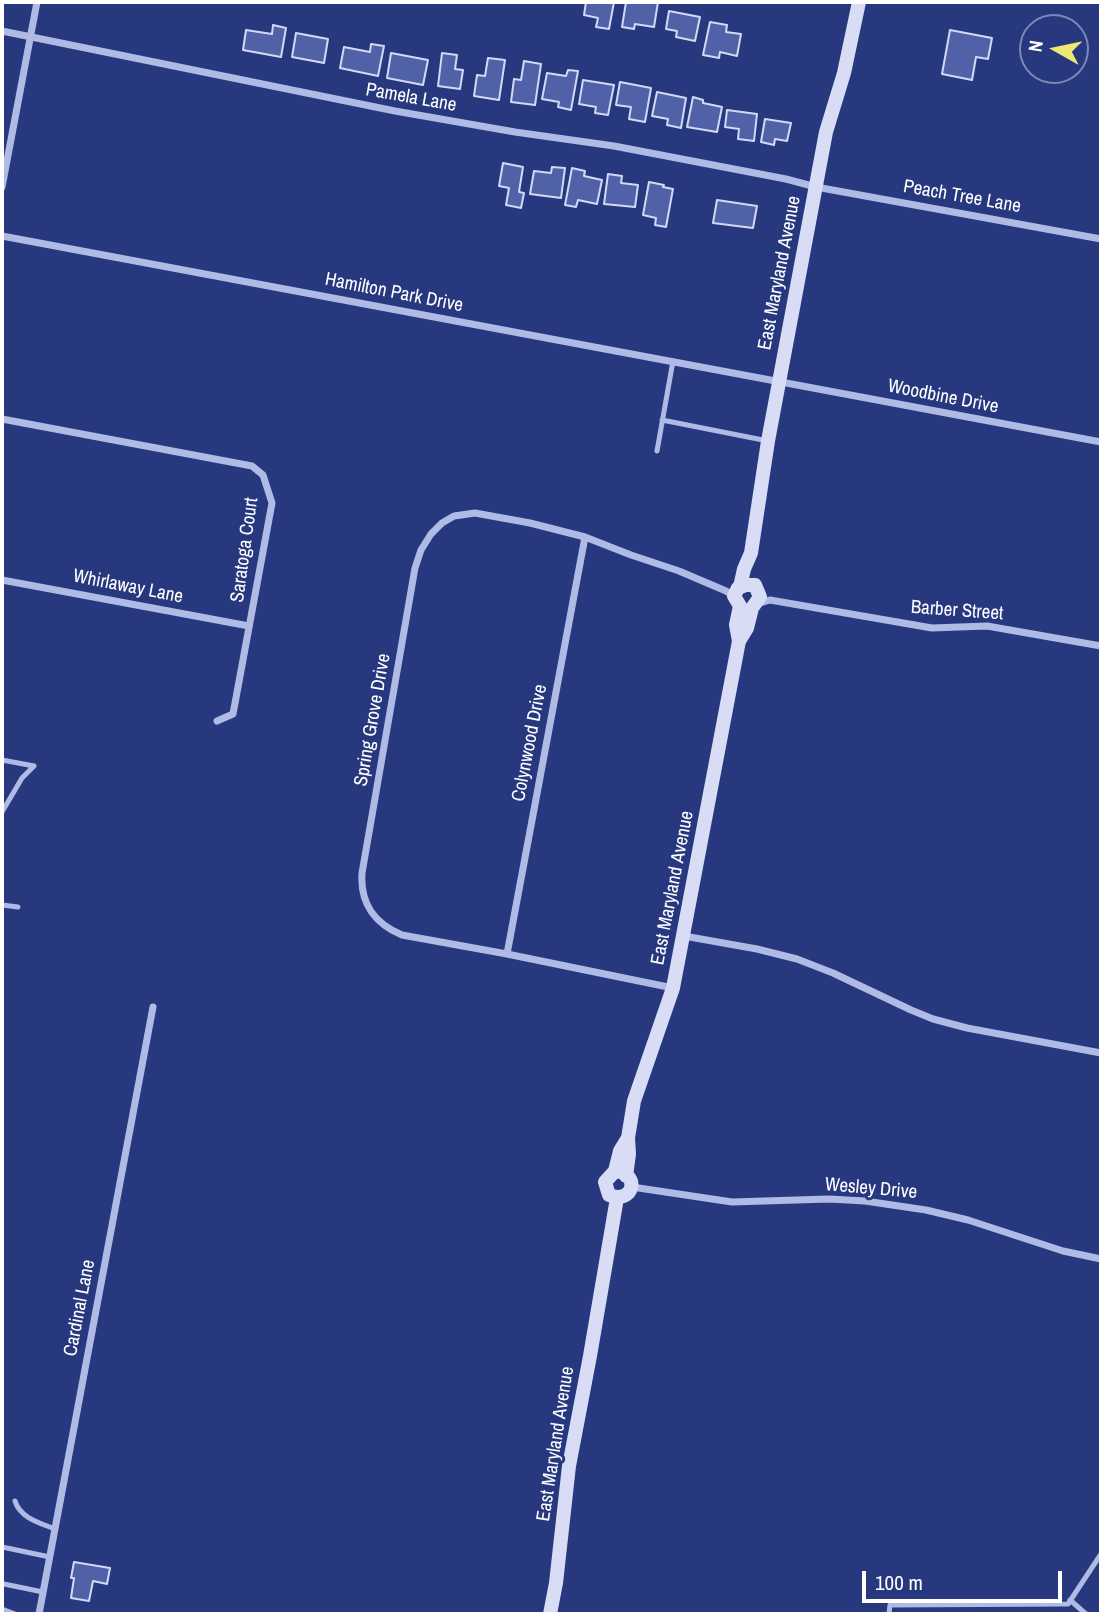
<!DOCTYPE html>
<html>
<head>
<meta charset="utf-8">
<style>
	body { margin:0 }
	#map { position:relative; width:1103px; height:1616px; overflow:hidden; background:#28387f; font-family:"Archivo Narrow",sans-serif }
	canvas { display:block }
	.frame { position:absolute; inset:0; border:4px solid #fff; pointer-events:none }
	.north { position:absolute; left:1019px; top:14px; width:70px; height:70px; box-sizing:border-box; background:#28387f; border:2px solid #7e88b2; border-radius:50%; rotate:279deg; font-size:19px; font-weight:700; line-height:28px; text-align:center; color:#fff }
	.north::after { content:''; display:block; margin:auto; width:24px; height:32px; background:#ece876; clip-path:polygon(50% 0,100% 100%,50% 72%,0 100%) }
	.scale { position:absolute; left:862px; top:1571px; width:200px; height:32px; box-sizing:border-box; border:4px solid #fff; border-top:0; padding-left:9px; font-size:21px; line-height:24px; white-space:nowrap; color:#fff; -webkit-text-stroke:5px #28387f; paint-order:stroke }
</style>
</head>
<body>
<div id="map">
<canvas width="1103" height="1616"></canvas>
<div class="frame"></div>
<div class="north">N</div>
<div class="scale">100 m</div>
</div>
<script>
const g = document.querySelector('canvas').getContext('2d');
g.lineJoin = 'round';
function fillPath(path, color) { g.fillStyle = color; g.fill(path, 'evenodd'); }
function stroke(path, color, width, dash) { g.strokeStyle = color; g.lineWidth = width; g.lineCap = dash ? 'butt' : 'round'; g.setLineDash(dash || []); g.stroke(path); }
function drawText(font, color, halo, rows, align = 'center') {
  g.font = font + ' "Archivo Narrow",sans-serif'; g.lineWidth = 6; g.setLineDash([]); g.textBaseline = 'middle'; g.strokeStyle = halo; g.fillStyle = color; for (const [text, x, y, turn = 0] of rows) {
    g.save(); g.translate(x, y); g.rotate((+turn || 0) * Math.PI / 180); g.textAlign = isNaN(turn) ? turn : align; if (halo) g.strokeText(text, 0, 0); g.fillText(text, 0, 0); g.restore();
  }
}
const building = new Path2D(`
	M586 2H614L609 29 596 27 598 18 584 15Z
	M626 2H658L654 27 635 24 634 29 622 27Z
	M669 11 700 17 695 41 676 37 677 31 666 29Z
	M710 22 727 25 726 32 741 34 737 56 720 52 719 58 703 55Z
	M273 25 286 28 281 57 243 50 246 30 272 34Z
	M950 30 992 38 988 59 976 57 972 80 942 74Z
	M296 33 328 39 324 63 292 57Z
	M371 44 384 46 378 76 340 68 344 47 370 52Z
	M391 53 428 60 423 85 387 78Z
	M442 53 457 55 455 69 463 70 460 89 438 86Z
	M488 58 505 60 499 100 474 96 477 75 485 76Z
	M524 61 541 64 535 105 511 102 514 79 521 80Z
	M568 70 578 71 571 110 558 107 559 102 542 99 547 73 566 76Z
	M583 80 614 85 608 115 595 113 596 107 579 104Z
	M620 82 651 88 645 122 629 119 631 107 616 105Z
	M657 92 686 98 681 128 667 125 668 119 652 116Z
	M693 97 703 100V103L722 107 717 132 687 127Z
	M727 110 757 114 754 141 738 139 739 129 725 127Z
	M765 119 791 123 787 141 775 139 774 145 761 142Z
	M503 163 523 167 519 192 524 193 521 208 506 205 509 188 499 186Z
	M552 167 565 168 561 198 530 194 534 171 551 173Z
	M572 168 585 171 584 176 602 180 597 204 578 200 576 207 565 205Z
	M608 174 622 176 621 183 638 185 635 207 604 204Z
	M649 182 664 185 663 187 673 189 666 227 655 225 656 218 643 215Z
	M717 200 757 206 753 228 713 223Z
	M74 1562 110 1568 107 1584 93 1581 89 1601 71 1598 74 1578H71Z`);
fillPath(building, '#5161a7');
stroke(building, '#d2d9f4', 2);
stroke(new Path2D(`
	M662 420 768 441
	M657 451 673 361
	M2 760 34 766
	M2 812 22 778 34 766
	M2 905 18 907
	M15 1501C20 1518 40 1523 55 1529
	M2 1547 50 1557
	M2 1585 4 1584 43 1592
	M1070 1600 1086 1614
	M2 1609 15 1614
	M889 1614 890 1605 1068 1604 1101 1554`), '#afbae5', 5);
stroke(new Path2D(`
	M2 31 395 111 515 132 614 146 786 179 816 187 1101 239
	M2 187 37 2
	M2 236 1101 442
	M2 419 252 466 263 475 272 503 233 714 217 721
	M2 580 249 626
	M757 604 770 600 932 628 987 626 1101 646
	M684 936 757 949 797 959 833 973 911 1010 933 1019 967 1028 1101 1053
	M507 954 585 537
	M673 988 507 954 402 935C374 923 360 904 362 873L415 568 421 550 431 534 442 523 454 516 475 513 530 523 585 537 631 555 679 571 726 591 734 596
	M632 1187 732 1202 829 1199 865 1201 926 1210 968 1220 1063 1251 1101 1259
	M39 1614 153 1007`), '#afbae5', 7);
stroke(new Path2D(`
	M740 587 744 569 751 553 768 441 826 132 844 73 859 2
	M615 1171C641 1173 634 1205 609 1195L605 1182 615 1171 620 1151 628 1138
	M626 1176 629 1154 628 1138 634 1101 673 988 739 641 736 625 740 606 734 596 738 588 746 585H755L760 597 752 608 747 628 739 641
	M550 1614 556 1583 569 1466 590 1356 617 1198`), '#d8ddf5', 14);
drawText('19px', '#fff', '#28387f', [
	["Pamela Lane",411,98,10],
	["Peach Tree Lane",962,197,10],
	["East Maryland Avenue",780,273,-79],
	["Hamilton Park Drive",394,293,11],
	["Woodbine Drive",943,397,11],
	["Saratoga Court",245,550,-82],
	["Whirlaway Lane",128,587,11],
	["Barber Street",957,611,4],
	["Spring Grove Drive",373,720,-80],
	["Colynwood Drive",530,743,-79],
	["East Maryland Avenue",673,888,-79],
	["Wesley Drive",871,1189,5],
	["Cardinal Lane",80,1308,-79],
	["East Maryland Avenue",556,1444,-81]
]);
</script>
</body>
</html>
